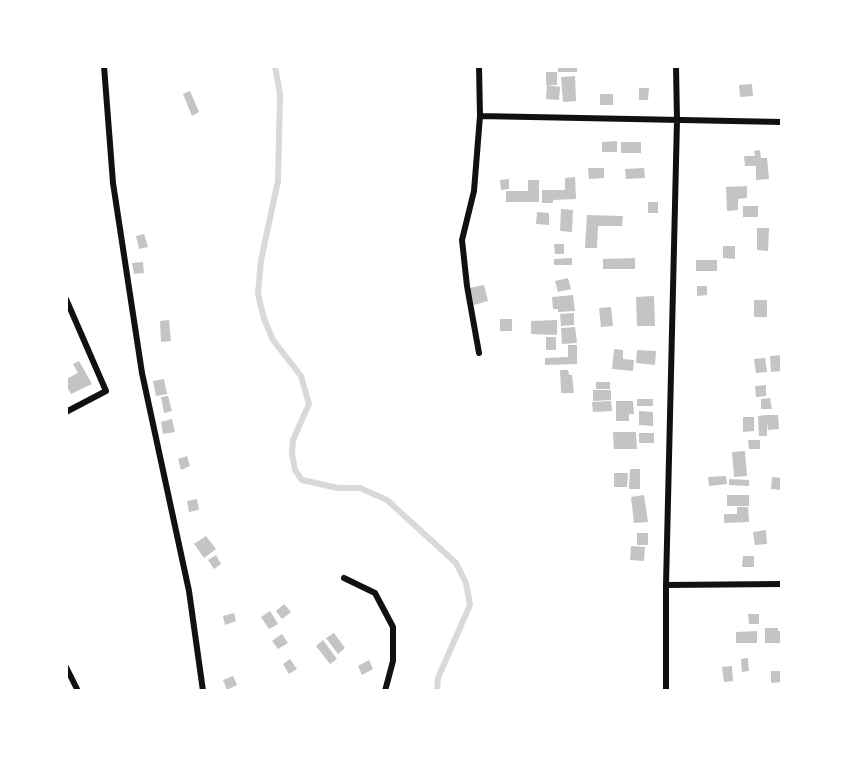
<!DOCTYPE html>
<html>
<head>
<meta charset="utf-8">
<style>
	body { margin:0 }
	#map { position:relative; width:848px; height:757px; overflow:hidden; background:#fff; font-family:Poppins,sans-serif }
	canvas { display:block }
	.frame { position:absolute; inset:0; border:68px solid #fff; pointer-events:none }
</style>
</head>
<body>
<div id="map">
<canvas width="848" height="757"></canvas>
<div class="frame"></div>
</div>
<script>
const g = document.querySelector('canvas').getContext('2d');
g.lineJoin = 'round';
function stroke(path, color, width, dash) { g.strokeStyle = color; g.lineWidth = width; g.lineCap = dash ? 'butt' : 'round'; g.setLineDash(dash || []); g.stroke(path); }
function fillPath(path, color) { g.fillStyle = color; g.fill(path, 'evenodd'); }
stroke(new Path2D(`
	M275 66 280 94 278 181 261 260 258 294 264 319 273 340 301 376 309 404 293 440 292 454 295 470 302 480 338 488H360L387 500 456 563 466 583 470 605 438 678 437 691`), '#d9d9d9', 6);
fillPath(new Path2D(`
	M558 66H577V72H558Z
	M546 72H557V85H546Z
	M575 76 576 101 563 102 561 77Z
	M752 84 753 96 740 97 739 85Z
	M547 85 560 87 559 100 546 99Z
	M639 88H649L648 100H639Z
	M190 91 199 112 192 116 183 94Z
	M600 94H613V105H600Z
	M617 141V152H602V142Z
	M621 142H641V153H621Z
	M760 150 761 158H767L769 179 756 180V166H745L744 156H755L754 151Z
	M588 168H604V178L589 179Z
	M644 168 645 178 626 179 625 169Z
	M575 177 576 199 553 200V203H542V190H565V178Z
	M509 179V189L501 190 500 180Z
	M528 180H539V202H506V191H528Z
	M747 186V198L738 199V210L727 211 726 187Z
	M648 202H658V213H648Z
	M743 206H758V217H743Z
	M561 209 573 210 572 232 560 231Z
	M537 212 549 213V225L536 224Z
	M587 215 623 216 622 226H598L597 248H585Z
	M757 228H769L768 251 757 250Z
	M144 234 148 247 139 249 136 236Z
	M554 244H564V254H555Z
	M723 246H735V259L723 258Z
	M572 258V265H554V259Z
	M635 258V269H603V259Z
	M696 260H717V271H696Z
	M143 262 144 273 134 274 132 263Z
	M568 278 571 289 558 292 555 281Z
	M484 285 488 301 474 305 470 288Z
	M697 286H707V295L697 296Z
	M573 295 575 311 558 312V309H553L552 297Z
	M654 296 655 326H637L636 297Z
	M754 300H767V317H754Z
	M611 307 613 326 601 327 599 308Z
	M574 313V325L561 326 560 314Z
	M500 319H512V331H500Z
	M169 320 171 341 161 342 160 321Z
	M557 320V335L531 334V321Z
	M575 327 577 343 562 344 561 328Z
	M546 337H556V350H546Z
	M568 345H577V364L545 365V358L568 357Z
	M614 349 623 350V359L634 360 633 371 612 369Z
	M637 350 656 351 655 365 636 363Z
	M782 355V371L771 372 770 356Z
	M765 358 767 372 756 373 754 359Z
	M79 361 92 384 71 394 66 385V379L78 373 73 364Z
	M560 370H568L569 375H572L574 393H561Z
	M164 379 167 394 156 396 153 381Z
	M596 382H610V389H596Z
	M766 385V396L756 397 755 386Z
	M593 390H611V400L593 401Z
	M168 396 172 411 164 413 161 397Z
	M770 398 772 409H761V399Z
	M637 399H653V406H637Z
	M611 401 612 411 593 412 592 402Z
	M616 401H633L634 414H629V421H616Z
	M639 411 653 412V426L639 425Z
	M767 415H778L779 429 768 430 767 422V436H759L758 416Z
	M743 417H754V431L743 432Z
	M172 419 175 432 163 434 161 422Z
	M613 432H636L637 449H614Z
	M639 433H654V443H639Z
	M748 440H760V449H749Z
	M745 451 747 476 734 477 732 452Z
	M187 456 190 466 181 470 178 459Z
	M630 469H640V489H629Z
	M614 473H628L627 487H614Z
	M726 476 727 484 709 486 708 477Z
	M772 477 782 478V490L771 489Z
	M729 479 749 480V486L729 485Z
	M644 495 648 522 634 523 631 497Z
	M727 495H749V506H727Z
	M197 499 199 510 189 512 187 501Z
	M737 507H748L749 522 724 523V514H737Z
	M766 530 767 544 755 545 753 532Z
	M637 533H648V545H637Z
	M206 536 216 549 204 558 194 544Z
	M631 546 645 547 644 561 630 560Z
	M216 555 221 564 214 569 208 560Z
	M743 556H754V567H742Z
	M284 604 291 612 282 619 276 611Z
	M270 611 278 624 269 629 261 617Z
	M234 613 236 621 225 625 223 616Z
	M748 614H759V624H749Z
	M765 628H778V631H782V643H765Z
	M757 631V643H736V632Z
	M334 633 345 648 338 654 326 638Z
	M282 634 288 643 278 649 272 641Z
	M323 640 337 659 330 664 316 646Z
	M748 658 749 671 742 672 741 659Z
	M290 659 297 669 289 674 283 664Z
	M369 660 373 669 362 675 358 666Z
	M732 666 733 681 724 682 722 667Z
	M771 671H782V682L771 683Z
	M233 676 237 685 227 690 223 680Z`), '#c4c4c4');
stroke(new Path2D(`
	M104 66 113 183 142 373 189 591 203 691
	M479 66 480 116 474 191 462 240 467 286 479 353
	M480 116 782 122
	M66 299 106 391 66 412
	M344 578 375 593 393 627V661L385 691
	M666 585 782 584
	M66 667 78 691
	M666 691V585L677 120 676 66`), '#111', 6);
</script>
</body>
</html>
